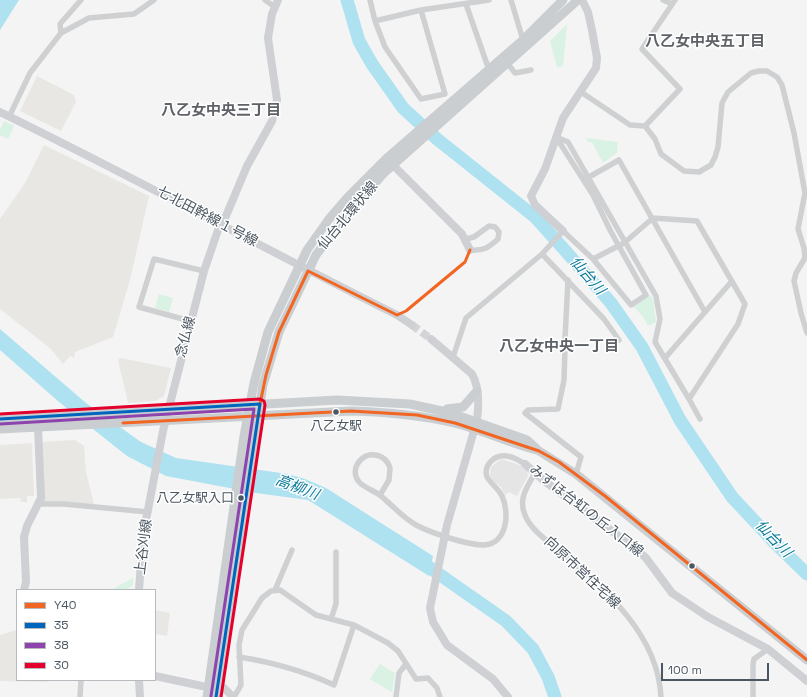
<!DOCTYPE html>
<html>
<head>
<meta charset="utf-8">
<style>
	body { margin:0 }
	#map { position:relative; width:807px; height:697px; overflow:hidden; background:#f4f4f4; font-family:"Space Grotesk",sans-serif }
	canvas { display:block }
	.legend { position:absolute; left:16px; top:589px; width:140px; height:92px; box-sizing:border-box; background:#fff; border:1px solid #b7bbc0; margin:0; padding:5px 7px; list-style:none; font-size:12px; color:#4a5661 }
	.legend li { display:flex; align-items:center; gap:8px; height:20px }
	.legend b { width:20px; border:1px solid #b7bbc0 }
	.scale { position:absolute; left:661px; top:663px; width:108px; height:18px; box-sizing:border-box; border:2px solid #4a5661; border-top:0; padding-left:5px; font-size:12px; line-height:14px; white-space:nowrap; color:#4a5661; -webkit-text-stroke:3px #fff; paint-order:stroke }
</style>
</head>
<body>
<div id="map">
<canvas width="807" height="697"></canvas>
<ul class="legend">
<li><b style="height:5px;background:#f26522"></b>Y40</li>
<li><b style="height:5px;background:#0065bd"></b>35</li>
<li><b style="height:5px;background:#8e44ad"></b>38</li>
<li><b style="height:5px;background:#e4002b"></b>30</li>
</ul>
<div class="scale">100 m</div>
</div>
<script>
const g = document.querySelector('canvas').getContext('2d');
g.lineJoin = 'round';
function fillPath(path, color) { g.fillStyle = color; g.fill(path, 'evenodd'); }
function stroke(path, color, width, dash) { g.strokeStyle = color; g.lineWidth = width; g.lineCap = dash ? 'butt' : 'round'; g.setLineDash(dash || []); g.stroke(path); }
function drawText(font, color, halo, rows, align = 'center') {
  g.font = font + ' "Space Grotesk","Noto Sans JP",sans-serif'; g.lineWidth = 3; g.setLineDash([]); g.textBaseline = 'middle'; g.strokeStyle = halo; g.fillStyle = color; for (const [text, x, y, turn = 0] of rows) {
    g.save(); g.translate(x, y); g.rotate((+turn || 0) * Math.PI / 180); g.textAlign = isNaN(turn) ? turn : align; if (halo) g.strokeText(text, 0, 0); g.fillText(text, 0, 0); g.restore();
  }
}
fillPath(new Path2D(`
	M37 76 74 95 76 102 61 131 20 111Z
	M44 145 149 196 130 280 113 337 75 352 74 358 70 356 63 364 51 349 0 309V219L25 183Z
	M120 358 171 368 164 396 156 401 128 403 118 360Z
	M75 440 84 446 86 472 94 504 44 502 41 442Z
	M32 443 34 496H27V502H21L20 498 0 499V445Z
	M155 610 170 613 167 636 155 634Z
	M17 630V680H47V682L0 681V635Z`), '#e8e7e3');
fillPath(new Path2D(`
	M501 459 520 465 527 470 528 476 517 496 509 492 505 495 501 487 492 480 490 475 491 467Z`), '#e6e5e6');
fillPath(new Path2D(`
	M567 24 563 66 557 67 550 41Z
	M4 121 14 126 8 139 0 135V129Z
	M586 138 618 142 617 153 603 163 592 142H588Z
	M159 294 173 298 169 312 155 308Z
	M650 295 653 299 656 322 648 326 643 317 633 306Z
	M133 578V585L127 590H111Z
	M380 664 395 673 392 692 370 679Z`), '#d9f2e3');
fillPath(new Path2D(`
	M0 0H19L0 30Z
	M0 329 86 403 141 442 176 458 288 474 305 479 326 488 433 556 429 576 308 500 256 493 166 476 127 456 59 402 0 350Z`), '#aee2f0');
stroke(new Path2D(`
	M347 0 359 41 372 64 403 108 437 139 535 217 562 247 611 303 642 347 680 420 732 497 775 543 807 574
	M416 558 506 621 533 649 548 677 555 697`), '#aee2f0', 13);
stroke(new Path2D(`
	M412 325 431 339`), '#d2d4d7', 8, [8, 4]);
stroke(new Path2D(`
	M265 0 275 7
	M370 0 375 21
	M511 0 523 40
	M663 0 672 4
	M466 4 489 70
	M421 10 445 94 421 99 385 47 375 21 421 10 489 0
	M61 33 60 24 81 0
	M508 64 515 73 531 70
	M581 92 630 125 645 126 680 89 642 49 675 0
	M9 117 30 73 61 33 89 18 134 14 154 0
	M645 126 655 139 661 154 684 171 699 172 711 165 715 157 718 147 722 103 728 92 751 73 759 71H767L777 77 782 85 794 133 805 193 798 229 804 248 805 258 796 273 794 281 801 313 807 333
	M556 137 593 195 610 230 646 295 631 305 593 259
	M589 177 619 160 705 312
	M466 239 474 237 489 226 495 227 499 232 498 239C488 248 484 251 470 250
	M542 254 604 319 619 340
	M190 321 139 307 154 259 204 271
	M565 338 568 280
	M565 348 564 380 558 409 528 410 525 413 581 457 576 474
	M453 357 466 318 542 254 563 231 593 259 624 243 653 218 697 221 745 304 738 324 689 399 655 342 660 319 656 296 568 142 556 137
	M665 358 732 281
	M689 399 700 419
	M535 473C527 487 518 499 525 515 531 531 551 543 563 554 607 591 658 635 661 697
	M380 495 389 480 390 468C387 458 377 452 366 456 362 458 358 462 356 467 351 485 371 488 381 496 393 506 403 518 416 525 431 533 467 545 484 545 507 544 510 513 502 496 499 489 491 484 487 477 483 465 495 454 507 456 514 457 520 461 525 464
	M37 504H64L148 512
	M275 590 292 550
	M331 619 336 604V552
	M239 657C271 662 304 671 334 685L354 625
	M80 697 81 680
	M234 697 241 685 239 645 242 630 262 598 271 591 280 590 316 615 354 625 388 643 398 651 416 679 428 678 437 688 440 697
	M396 697 399 673 406 664
	M753 697V664L754 659 768 649`), '#ced0d2', 5.5);
stroke(new Path2D(`
	M0 112C134 177 264 249 397 315L412 325
	M389 161 462 234 470 250
	M563 231 535 205 531 196 545 169 563 118 596 68 597 58 592 30 588 12 582 0
	M431 339 472 374C480 388 479 405 477 420L447 525 430 608 433 622 447 645 493 679 508 697
	M525 464 543 480 636 549 646 558 672 593 708 617 768 649 807 681
	M24 590 26 582 24 537 27 526 41 498 38 427
	M139 590 143 536 163 431 204 271 218 230 226 216 247 166 272 121 277 100 268 38 272 14 278 0
	M155 676 202 686 217 687 224 688 233 697
	M139 680 140 697`), '#ced0d4', 8);
stroke(new Path2D(`
	M447 409 463 407 477 391
	M0 419 337 400 410 404 451 413 527 440 539 451 576 474 807 660
	M0 429 351 411C386 412 420 415 455 423 483 430 509 443 537 450
	M207 697 244 436 254 383 268 332 307 250 329 219 348 197 386 159 523 40 563 0
	M216 697 263 385 279 332 316 255 344 218 383 174 578 0`), '#caced1', 9);
stroke(new Path2D(`
	M397 315 406 311 465 262 470 250
	M260 404 266 375 279 332 308 271 397 315
	M123 423 351 411 417 415 455 423 539 451 559 462 605 496 807 660`), '#f26522', 3);
stroke(new Path2D(`
	M0 419 260 404 216 697`), '#0065bd', 3);
stroke(new Path2D(`
	M0 424 254 409 211 696`), '#8e44ad', 3);
stroke(new Path2D(`
	M0 414 260 399 264 401 265 405 221 697`), '#e4002b', 3);
for (const [x, y, r, color] of [
	[336,412,3.5,"#4a5661"],
	[241,498,3.5,"#4a5661"],
	[692,566,3.5,"#4a5661"]
]) { const dot = new Path2D(); dot.arc(x, y, r, 0, 2 * Math.PI); g.fillStyle = color; g.fill(dot); stroke(dot, '#fff', 1.5); }
drawText('13px', '#4a5661', '#fff', [
	["八乙女駅",336,426],
	["八乙女駅入口",234,498,"right"]
]);
drawText('14px', '#4a5661', '#fff', [
	["仙台北環状線",348,216,-50],
	["七北田幹線１号線",207,217,28],
	["念仏線",186,337,-75],
	["みずほ台虹の丘入口線",586,511,38],
	["上谷刈線",144,547,-83],
	["向原市営住宅線",582,573,43]
]);
drawText('bold 15px', '#5f6368', '#fff', [
	["八乙女中央五丁目",705,42],
	["八乙女中央三丁目",221,111],
	["八乙女中央一丁目",559,347]
]);
drawText('italic 15px', '#0c7c9b', '#fff', [
	["仙台川",587,276,49],
	["高柳川",297,488,21],
	["仙台川",773,539,46]
]);
</script>
</body>
</html>
